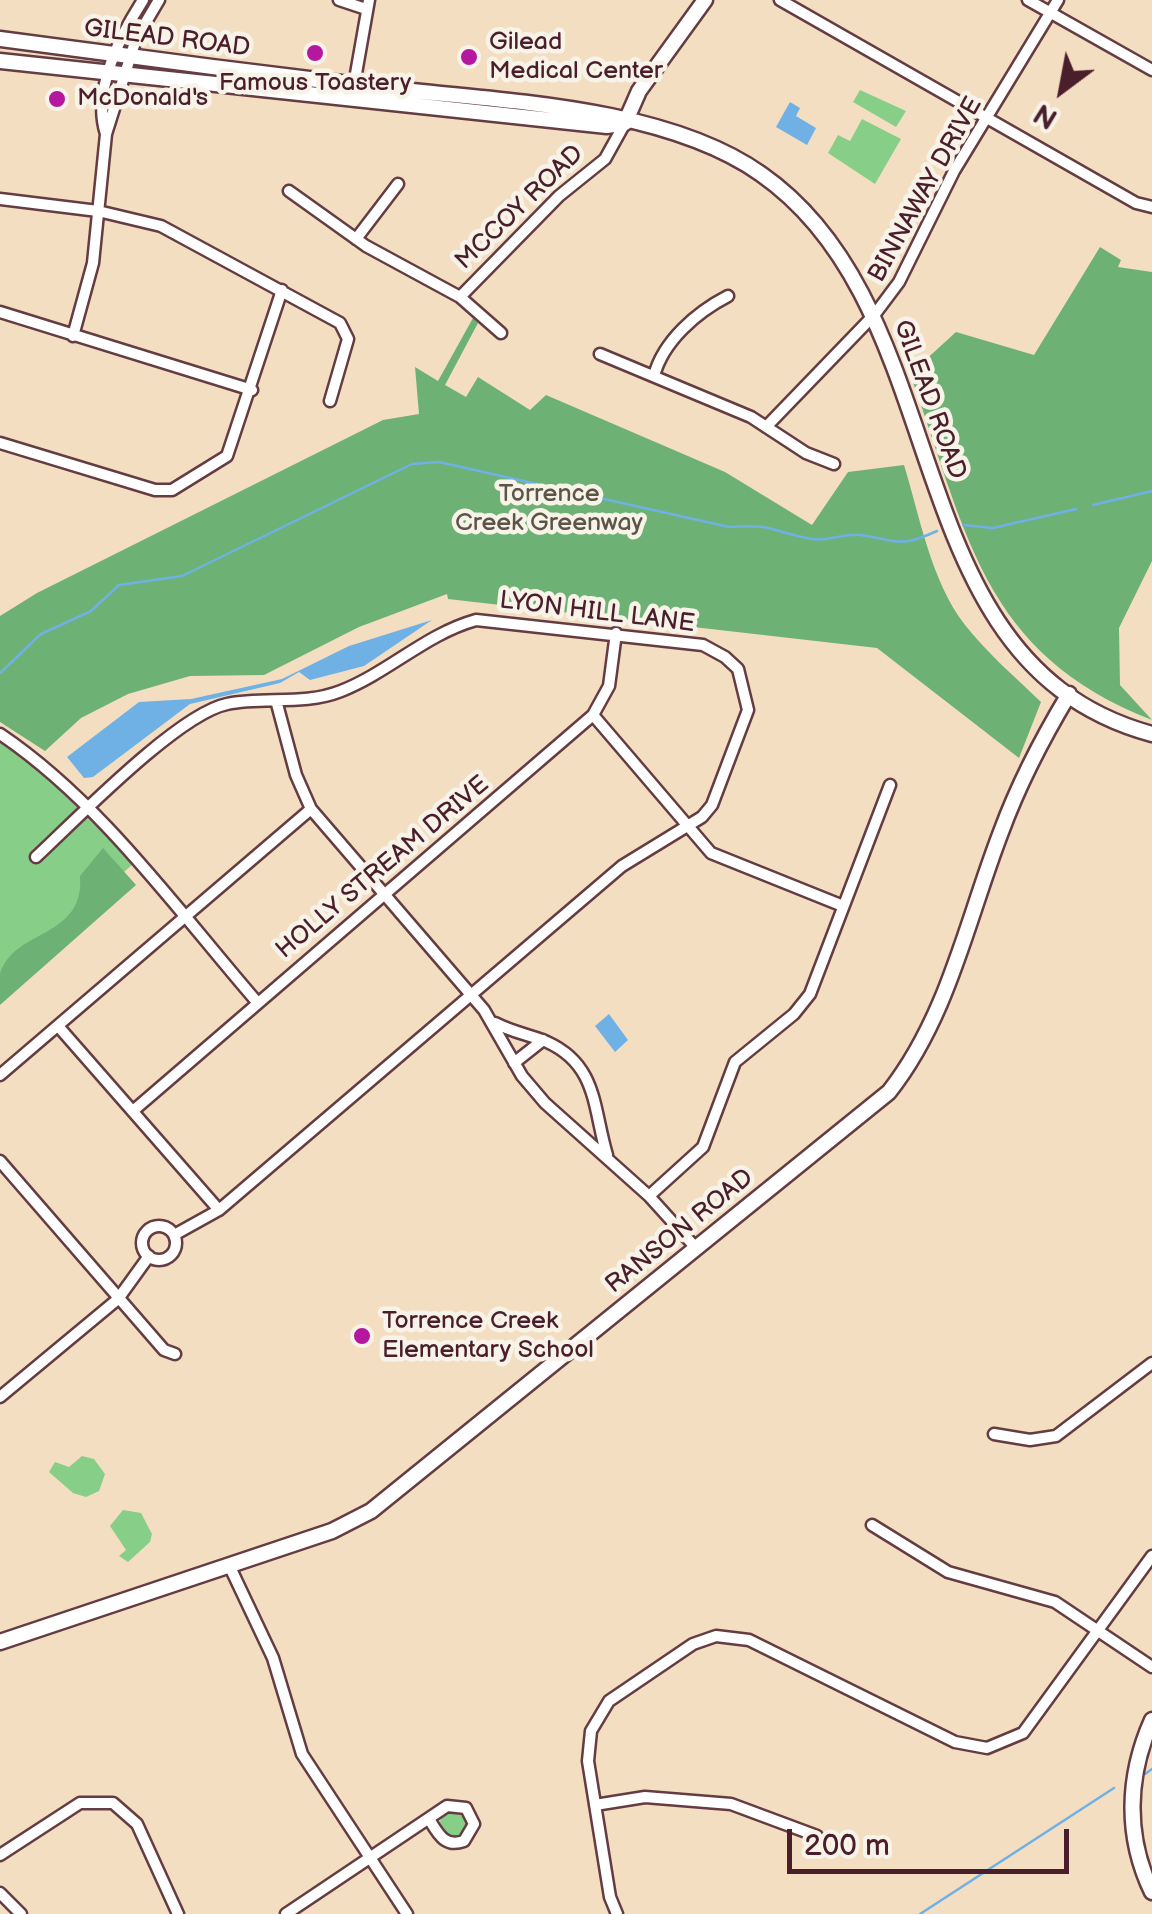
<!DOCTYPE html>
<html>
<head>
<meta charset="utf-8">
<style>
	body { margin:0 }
	#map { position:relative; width:1152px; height:1914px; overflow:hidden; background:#f4dec2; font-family:"Balsamiq Sans",sans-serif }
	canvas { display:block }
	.north { position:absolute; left:1012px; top:40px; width:100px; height:100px; -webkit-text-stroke:8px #f7f3e8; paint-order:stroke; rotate:212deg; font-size:28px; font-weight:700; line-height:40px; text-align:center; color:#4a1f2b }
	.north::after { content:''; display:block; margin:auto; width:35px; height:45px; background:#4a1f2b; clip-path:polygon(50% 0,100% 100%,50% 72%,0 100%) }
	.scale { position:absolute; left:787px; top:1829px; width:282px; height:45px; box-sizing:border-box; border:5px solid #4a1f2b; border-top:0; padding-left:12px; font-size:30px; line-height:35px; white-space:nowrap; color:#4a1f2b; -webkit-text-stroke:8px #f7f3e8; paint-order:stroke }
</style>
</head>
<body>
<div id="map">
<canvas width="1152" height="1914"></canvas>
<div class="north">N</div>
<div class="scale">200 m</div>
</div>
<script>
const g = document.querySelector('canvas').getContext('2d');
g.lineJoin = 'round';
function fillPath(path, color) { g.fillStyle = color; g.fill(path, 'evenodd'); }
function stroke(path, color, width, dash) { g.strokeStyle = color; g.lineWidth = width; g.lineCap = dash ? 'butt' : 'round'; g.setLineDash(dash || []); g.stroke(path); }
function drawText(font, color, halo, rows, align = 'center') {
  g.font = font + ' "Balsamiq Sans",sans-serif'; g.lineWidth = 9; g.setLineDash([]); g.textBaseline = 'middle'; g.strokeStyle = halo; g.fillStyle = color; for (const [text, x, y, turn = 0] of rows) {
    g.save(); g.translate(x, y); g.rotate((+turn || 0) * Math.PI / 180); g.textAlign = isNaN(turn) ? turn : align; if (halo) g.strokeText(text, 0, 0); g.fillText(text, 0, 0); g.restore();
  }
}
fillPath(new Path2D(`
	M860 90 906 111 896 127 853 102Z
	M862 119 901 139 875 184 828 153 838 135 850 141Z
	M0 734 37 760 135 862 0 985Z
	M82 1456 94 1459 105 1474 99 1491 86 1497 73 1493 49 1472 55 1462 69 1467Z
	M123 1510 141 1513 152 1534 150 1542 128 1562 119 1556 126 1550 110 1526Z
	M440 1824a14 14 0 1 1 28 0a14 14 0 1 1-28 0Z`), '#87ce89');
fillPath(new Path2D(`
	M1100 247 1121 260 1118 267 1152 272V561L1119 628 1120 685 1152 720C980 653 967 530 910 374L956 332 1034 355Z
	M473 318 478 323 445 385 466 397 478 377 530 410 546 395 725 472 812 525 848 472 904 465C920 517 931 581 965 625 987 653 1015 677 1041 702L1019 758 877 648 448 599 447 594 359 627 264 675 190 676 128 694 81 718 45 751 0 722V616L37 593 383 420 419 414 415 367 438 381Z
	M103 848 136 885 0 1005C0 996 0 982 0 974 14 928 85 939 80 876Z`), '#6db175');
fillPath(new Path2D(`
	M790 102 800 108 796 116 816 128 807 145 776 127Z
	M432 620 364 666 310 680 299 672 280 683 190 704 93 777 84 778 67 757 139 702 191 699 282 679 349 646Z
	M609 1014 628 1040 615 1052 595 1026Z`), '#6fb1e4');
stroke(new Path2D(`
	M1093 505 1152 491
	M963 525 993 528 1076 509
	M0 673 41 634 91 611 119 585 182 576 412 464 439 462 729 527C771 524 769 530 806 538 826 543 843 533 861 535 898 541 900 548 937 531
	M1145 1774 1152 1769
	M920 1914 1114 1788`), '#6fb1e4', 2.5);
const street = new Path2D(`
	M339 0 366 9
	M780 0 1136 203 1152 207
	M1028 0 1152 70
	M354 85 369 0
	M106 134C92 91 120 36 143 0
	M289 191 366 246 460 297 501 333
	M0 199 98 211 161 226 340 323 348 339 330 401
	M356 239 398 184
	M460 297 559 196 605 159 625 123
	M0 312 252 390
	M73 336 93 263 106 134 136 39 159 0
	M600 354 751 417 806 453 834 464
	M654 376C663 341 697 312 728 296
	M766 427 875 314 899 282 954 171 1058 0
	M0 443 155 490H172L227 456 282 290
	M277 704 296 775 311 809 484 1010 522 1076 545 1103 649 1196 696 1248
	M593 715 711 853 843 906
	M0 734C101 802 178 911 257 1002
	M36 857C76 820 178 714 227 704 264 696 303 706 341 691 389 672 426 634 476 620L703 645 725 657 738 669 748 710 712 805 702 817 622 866 219 1210 174 1235
	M495 1023C512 1032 530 1035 547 1042 598 1065 593 1109 607 1155
	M58 1026 219 1210
	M514 1063 543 1040
	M0 1075 311 809
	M134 1110 593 715 609 686 616 633
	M0 1161 164 1350 175 1354
	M649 1196 703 1147 735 1062 794 1014 810 994 890 785
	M142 1243a17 17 0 1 1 34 0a17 17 0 1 1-34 0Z
	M0 1397 118 1299 149 1256
	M994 1434 1030 1440 1056 1436 1152 1363
	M872 1525 948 1572 1055 1602 1152 1667
	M229 1565 273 1658 302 1754 407 1914
	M595 1805 645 1797 731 1804 817 1836
	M0 1855 80 1803H113L137 1824 178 1914
	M0 1893 21 1914
	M286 1914 447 1806 466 1808 474 1824 464 1841C445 1848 438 1834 429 1819
	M617 1914 610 1897 588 1761 591 1731 609 1701 693 1644 716 1636 749 1640 955 1742 987 1748 1023 1733 1152 1556`);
const secondary = new Path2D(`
	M0 39C125 56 249 72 374 87 492 101 662 104 761 174 962 314 889 663 1152 734
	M0 61 607 126 625 123
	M625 123 639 91 705 0
	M0 1642 332 1531 371 1511 889 1092C948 1017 967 920 1001 832 1019 783 1042 739 1069 694
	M1152 1720C1127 1776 1125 1836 1152 1892`);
stroke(street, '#643c42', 15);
stroke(secondary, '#643c42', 19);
stroke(street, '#fff', 10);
stroke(secondary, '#fff', 14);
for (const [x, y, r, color] of [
	[315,53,10,"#b5179e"],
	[469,57,10,"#b5179e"],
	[57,99,10,"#b5179e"],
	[362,1336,10,"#b5179e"]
]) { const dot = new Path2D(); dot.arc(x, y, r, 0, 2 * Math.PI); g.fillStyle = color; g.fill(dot); stroke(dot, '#f7f3e8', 4); }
drawText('25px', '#4a1f2b', '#f7f3e8', [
	["GILEAD ROAD",167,39,7],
	["BINNAWAY DRIVE",926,190,-61],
	["MCCOY ROAD",520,208,-44],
	["GILEAD ROAD",929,400,70],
	["LYON HILL LANE",597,613,7],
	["HOLLY STREAM DRIVE",383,868,-40],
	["RANSON ROAD",680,1232,-39]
]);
drawText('25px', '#4a1f2b', '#f7f3e8', [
	["Gilead",489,43],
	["Medical Center",489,72],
	["Famous Toastery",315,84,"center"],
	["McDonald's",77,99],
	["Torrence Creek",382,1322],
	["Elementary School",382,1351]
], 'left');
drawText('25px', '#5c5447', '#f7f3e8', [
	["Torrence",549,495],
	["Creek Greenway",549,524]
]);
</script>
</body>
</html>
